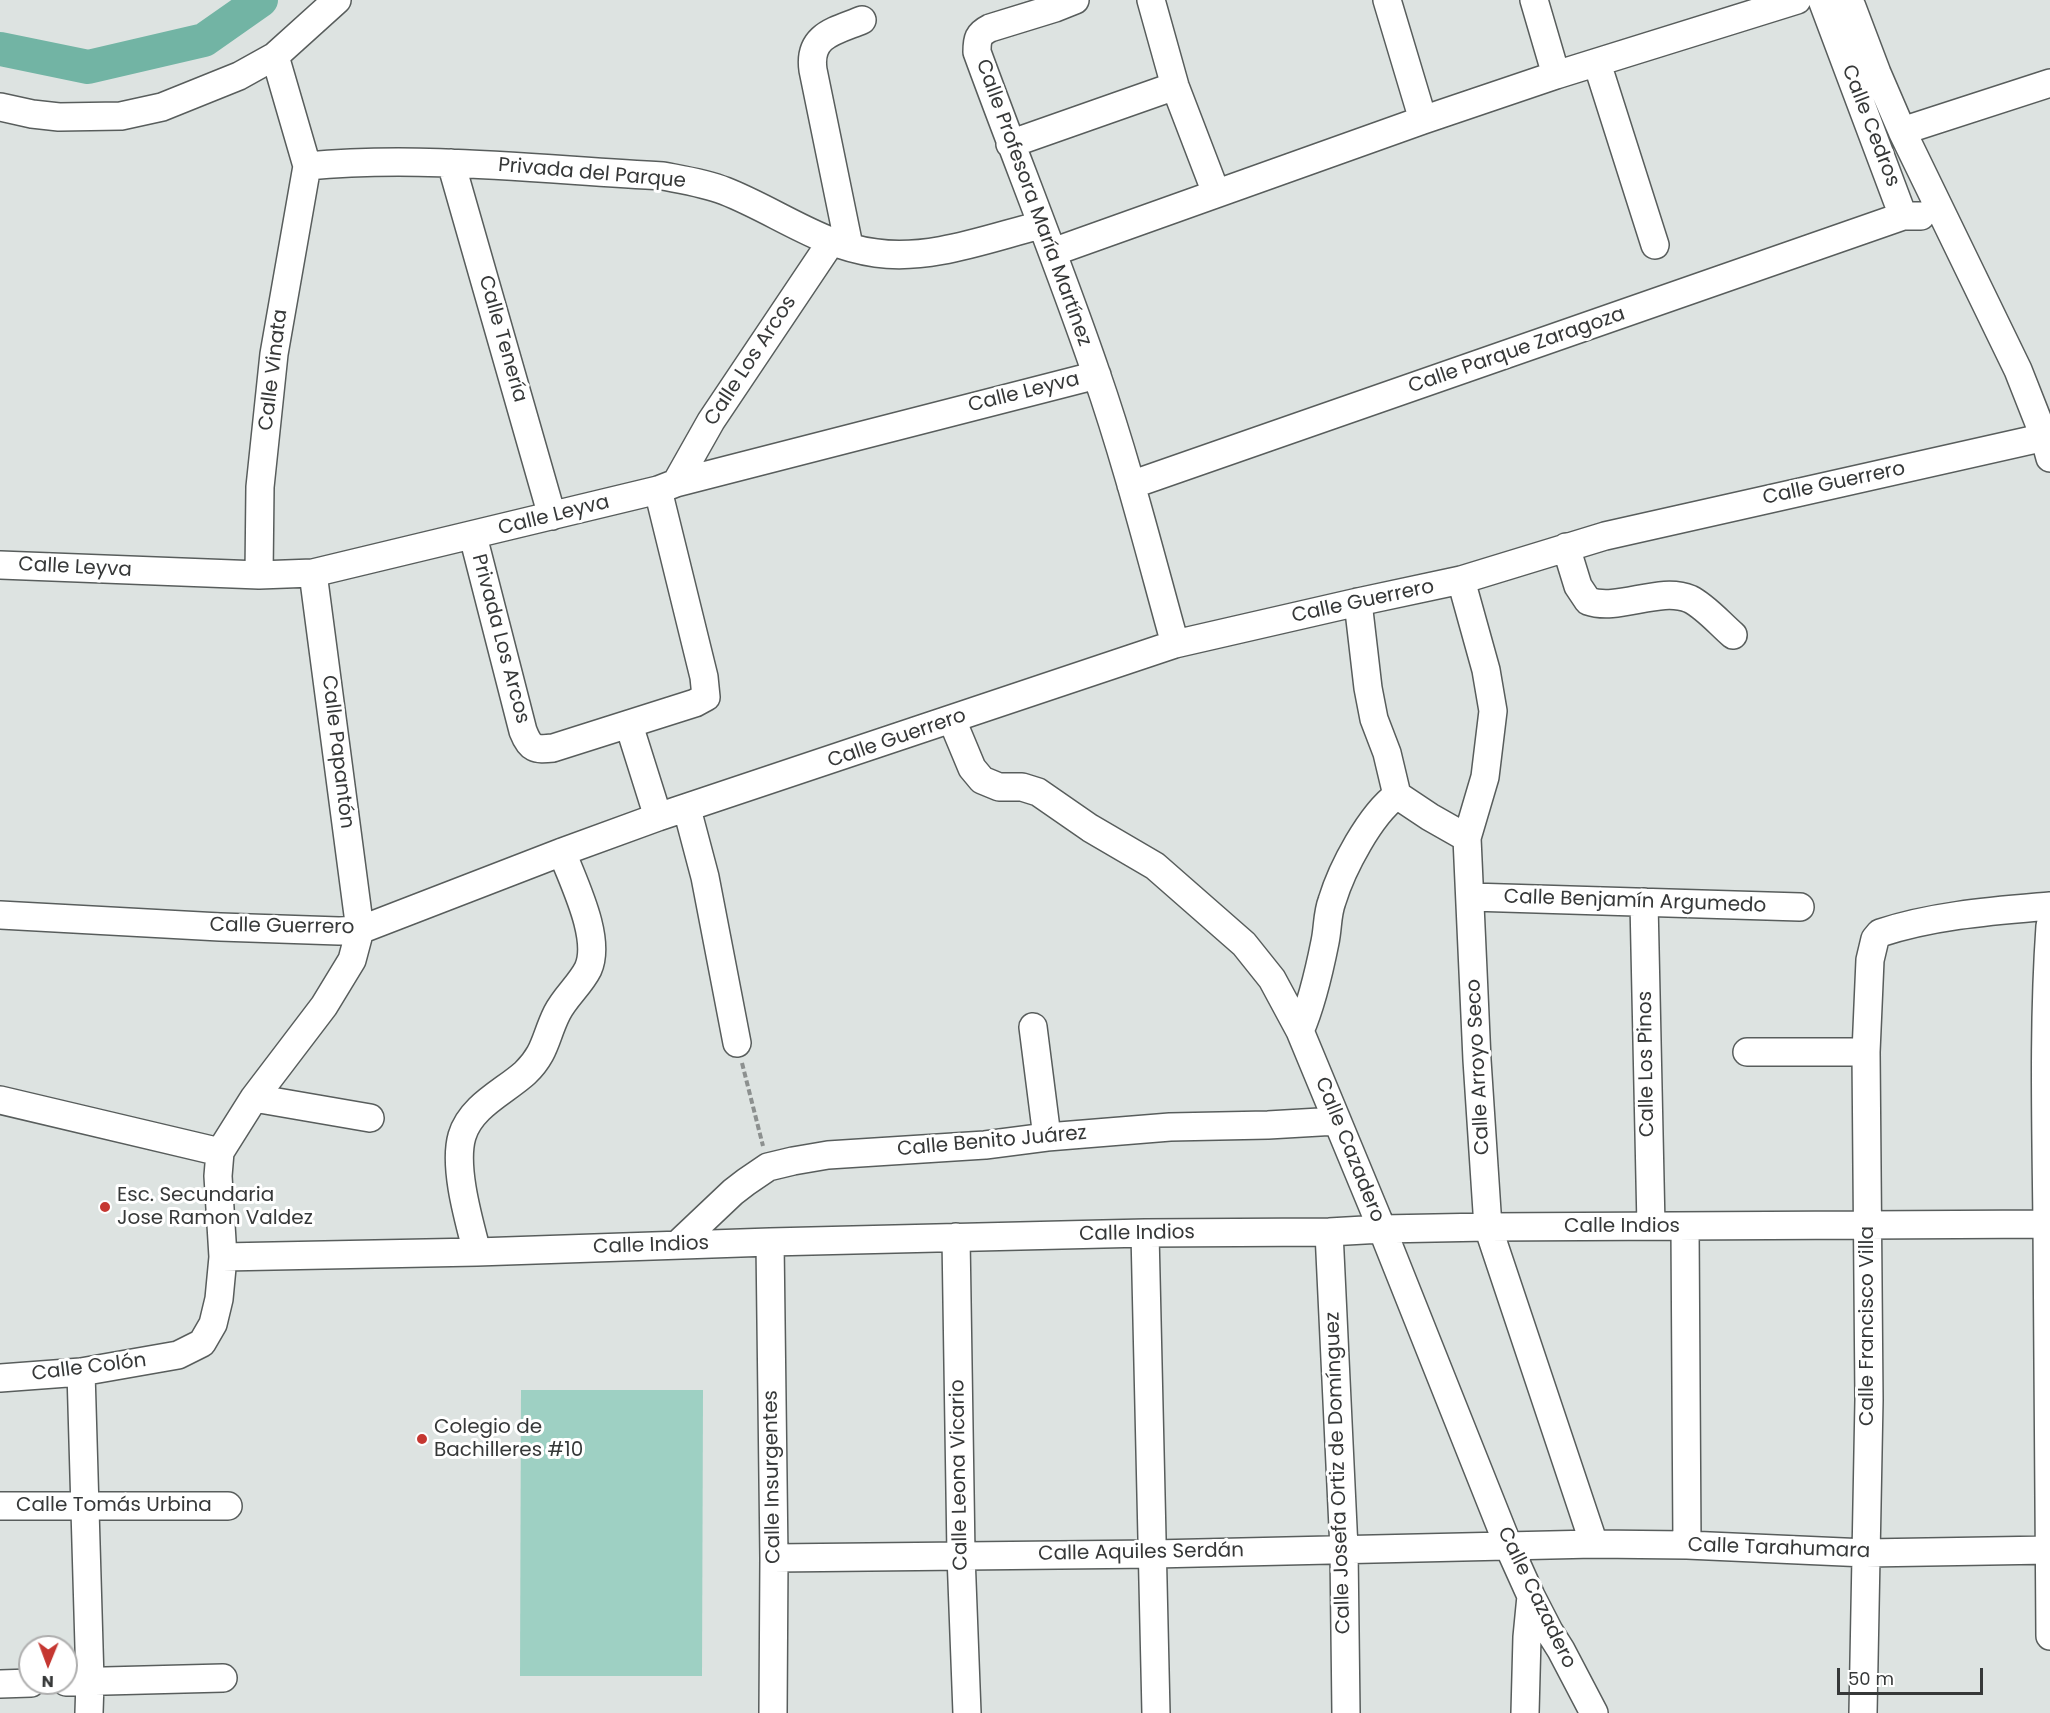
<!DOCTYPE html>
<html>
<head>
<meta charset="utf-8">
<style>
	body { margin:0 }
	#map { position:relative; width:2050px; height:1713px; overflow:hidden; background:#dde3e1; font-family:Poppins,sans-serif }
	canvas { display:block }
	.north { position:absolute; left:18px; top:1635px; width:60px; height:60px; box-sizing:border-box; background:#fff; border:2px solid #afafaf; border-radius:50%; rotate:181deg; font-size:16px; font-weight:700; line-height:24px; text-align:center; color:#363838 }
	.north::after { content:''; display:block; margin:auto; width:21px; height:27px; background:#c53731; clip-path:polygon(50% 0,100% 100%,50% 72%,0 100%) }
	.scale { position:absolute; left:1837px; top:1668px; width:146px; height:27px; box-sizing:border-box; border:3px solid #363838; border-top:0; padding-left:8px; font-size:18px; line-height:21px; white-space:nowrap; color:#363838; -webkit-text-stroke:4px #fff; paint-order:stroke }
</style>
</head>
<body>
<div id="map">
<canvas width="2050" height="1713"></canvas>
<div class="north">N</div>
<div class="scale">50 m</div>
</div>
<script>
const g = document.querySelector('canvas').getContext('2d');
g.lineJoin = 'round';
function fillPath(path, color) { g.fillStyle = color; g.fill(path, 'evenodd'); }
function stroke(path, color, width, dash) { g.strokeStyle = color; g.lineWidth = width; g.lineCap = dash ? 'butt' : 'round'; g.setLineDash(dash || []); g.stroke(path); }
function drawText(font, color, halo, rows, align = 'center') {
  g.font = font + ' Poppins,sans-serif'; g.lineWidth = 6; g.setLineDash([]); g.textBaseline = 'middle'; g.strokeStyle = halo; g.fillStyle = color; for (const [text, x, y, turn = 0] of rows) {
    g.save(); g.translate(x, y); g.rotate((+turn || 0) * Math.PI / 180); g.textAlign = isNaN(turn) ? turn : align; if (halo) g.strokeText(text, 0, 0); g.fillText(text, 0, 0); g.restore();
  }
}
fillPath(new Path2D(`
	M521 1390H703L702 1676H520Z`), '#9ed0c3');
stroke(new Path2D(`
	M0 49 88 67 204 40 261 0`), '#72b4a4', 34);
const minor = new Path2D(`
	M1075 0 1055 8 990 28C978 34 977 39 977 52 1016 159 1059 265 1096 373 1127 462 1150 554 1175 644
	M1151 0 1175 86 1216 193
	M1387 0 1423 120
	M1534 0 1556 75
	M1822 0 1903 216H1921
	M1846 0 1852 7 1877 73 1902 131 2018 370 2044 436 2050 458
	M1597 63 1655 245
	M0 107 32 114 59 117 121 116 162 107 239 76 275 56 337 0
	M1902 131 2050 83
	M1010 144 1175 86
	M451 163 552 516
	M307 166C425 155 545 170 663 176 684 180 705 183 725 191 776 211 821 246 876 253 930 261 989 238 1041 225
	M849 246 813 70C808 35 835 31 862 20
	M1053 252 1423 120 1556 75 1797 0
	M676 483 711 421 831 242
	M1131 485 1903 216
	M473 536 523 731C530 749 535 750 553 748L695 703 706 697 704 677 658 490
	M1566 547 1578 586 1588 601C1619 612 1659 586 1690 599 1706 607 1720 624 1733 635
	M0 565 259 575 313 573 658 490 676 483 1097 375
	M259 575 260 487 274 354 307 166 275 56
	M1461 580 1486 670 1493 711 1485 777 1467 838 1477 1060 1488 1227 1594 1544
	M952 720 972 768 982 780 999 787H1022L1038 792 1090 828 1155 866 1244 944 1272 979 1300 1031 1382 1229 1508 1545 1531 1596 1549 1631 1561 1650 1594 1713
	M629 725 658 817
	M1397 795 1430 817 1467 838
	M687 809 705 877 737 1043
	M1471 897 1800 907
	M1644 902 1651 1226
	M0 915 220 927 339 931 360 930 562 852 658 817 1175 644 1358 602 1461 580 1605 536 2050 436
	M2050 926C2043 1026 2046 1126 2047 1226 2047 1363 2048 1500 2050 1636
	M1033 1027 1047 1137
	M1300 1031C1312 1003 1319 972 1325 942 1328 928 1327 914 1332 901 1342 868 1370 815 1397 795L1387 753 1374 719 1368 688 1358 602
	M1747 1052H1866
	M254 1098 370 1118
	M0 1100 220 1152
	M1685 1227 1687 1545
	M1329 1232 1344 1549 1346 1713
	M1145 1233 1156 1713
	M956 1237 961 1555 967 1713
	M770 1242 774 1558 773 1713
	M677 1245 733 1192 746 1182 768 1167 793 1161 828 1155 985 1145 1047 1137 1170 1127 1268 1125 1337 1121
	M477 1252C469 1221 453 1167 462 1136 471 1106 504 1092 525 1073 546 1053 545 1037 557 1013 565 997 580 985 588 969 602 938 573 882 562 852
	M223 1257 477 1252 770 1242 1145 1233 1329 1232 1382 1229 1488 1227 2050 1224
	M81 1372 90 1681 89 1713
	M0 1378 81 1372 178 1355 202 1343 213 1324 219 1299 223 1257 218 1176 220 1152 254 1098 324 1006 352 960 360 930 313 573
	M0 1506H228
	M774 1558 1154 1554 1594 1544 1687 1545 1866 1553 2050 1550
	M66 1682 223 1678
	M0 1684 31 1683
	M1525 1713 1527 1637 1531 1596
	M1863 1713 1869 1400 1866 1052 1870 960 1875 939 1880 933C1935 915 1993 911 2050 906`);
stroke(minor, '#585d5c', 30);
stroke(new Path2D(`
	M742 1063 763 1146`), '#8c908f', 4, [6, 3]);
stroke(minor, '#fff', 27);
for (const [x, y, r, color] of [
	[105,1207,6,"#c53731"],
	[422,1439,6,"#c53731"]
]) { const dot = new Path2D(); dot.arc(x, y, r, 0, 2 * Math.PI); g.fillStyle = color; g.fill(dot); stroke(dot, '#fff', 2); }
drawText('20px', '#363838', '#fff', [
	["Calle Cedros",1870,126,69],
	["Privada del Parque",592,174,5],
	["Calle Profesora María Martínez",1033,203,70],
	["Calle Tenería",502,339,74],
	["Calle Parque Zaragoza",1517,351,-19],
	["Calle Los Arcos",751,361,-57],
	["Calle Vinata",274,370,-83],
	["Calle Leyva",1024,393,-14],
	["Calle Guerrero",1834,484,-12],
	["Calle Leyva",554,516,-14],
	["Calle Leyva",75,568,3],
	["Calle Guerrero",1363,602,-12],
	["Privada Los Arcos",500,639,75],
	["Calle Guerrero",897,739,-19],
	["Calle Papantón",337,752,83],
	["Calle Benjamín Argumedo",1635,902,2],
	["Calle Guerrero",282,927,1],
	["Calle Los Pinos",1647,1064,-91],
	["Calle Arroyo Seco",1479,1067,-93],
	["Calle Benito Juárez",992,1142,-5],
	["Calle Cazadero",1349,1150,68],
	["Calle Indios",1622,1227],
	["Calle Indios",1137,1234,-1],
	["Calle Indios",651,1246,-2],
	["Calle Francisco Villa",1868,1326,-90],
	["Calle Colón",89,1368,-7],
	["Calle Josefa Ortiz de Domínguez",1339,1473,-92],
	["Calle Leona Vicario",960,1475,-91],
	["Calle Insurgentes",773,1477,-91],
	["Calle Tomás Urbina",114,1506],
	["Calle Tarahumara",1779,1549,2],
	["Calle Aquiles Serdán",1141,1553,-1],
	["Calle Cazadero",1536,1598,64]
]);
drawText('20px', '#363838', '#fff', [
	["Esc. Secundaria",117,1196],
	["Jose Ramon Valdez",117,1219],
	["Colegio de",434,1428],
	["Bachilleres #10",434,1451]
], 'left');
</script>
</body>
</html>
